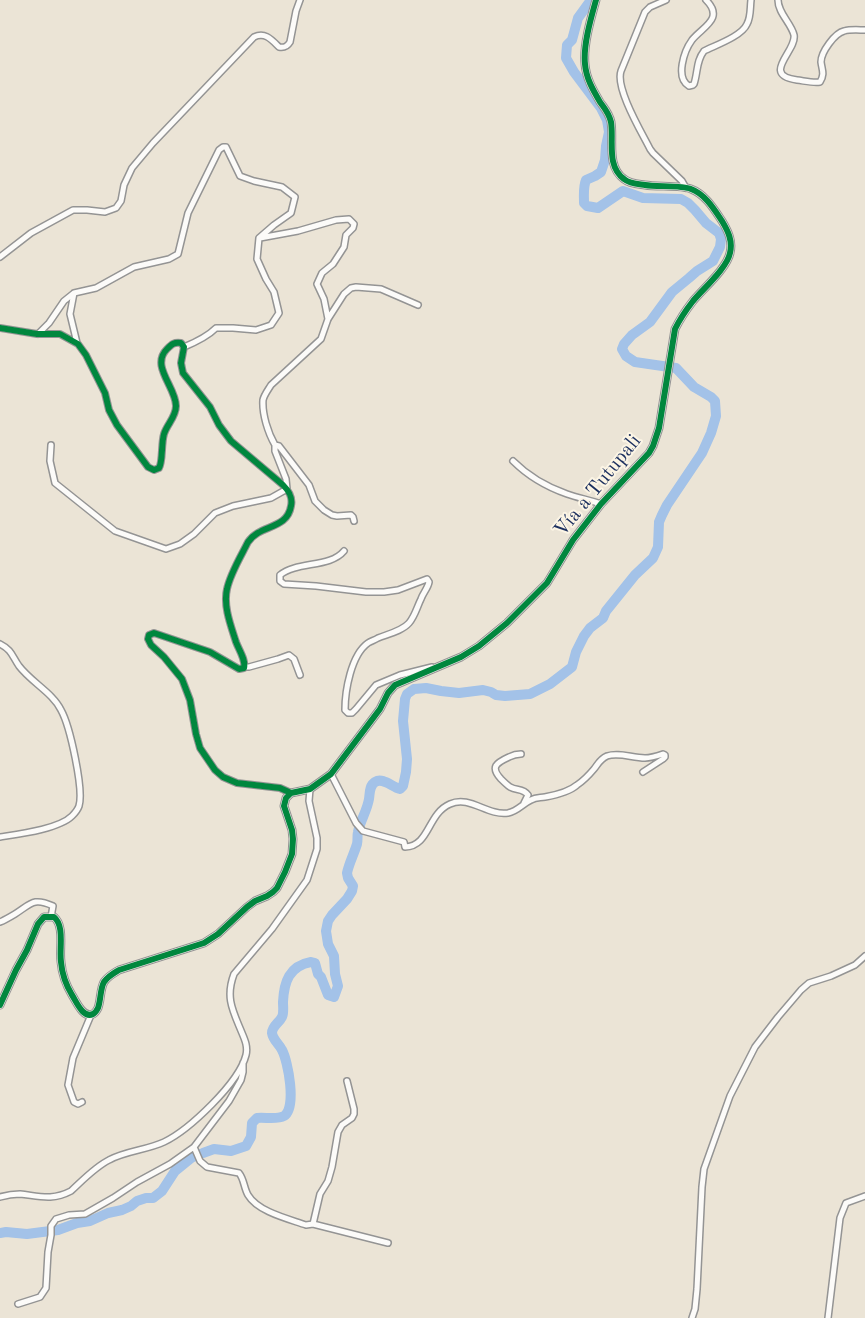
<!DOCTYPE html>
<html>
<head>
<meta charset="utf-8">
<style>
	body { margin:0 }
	canvas { display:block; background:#ebe4d6 }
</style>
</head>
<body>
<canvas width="865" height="1318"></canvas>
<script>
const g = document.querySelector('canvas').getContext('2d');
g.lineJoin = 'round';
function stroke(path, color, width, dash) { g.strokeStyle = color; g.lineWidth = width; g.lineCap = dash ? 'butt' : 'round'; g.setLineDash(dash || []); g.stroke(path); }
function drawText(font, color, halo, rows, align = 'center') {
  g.font = font + ' "Old Standard TT",serif'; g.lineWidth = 4; g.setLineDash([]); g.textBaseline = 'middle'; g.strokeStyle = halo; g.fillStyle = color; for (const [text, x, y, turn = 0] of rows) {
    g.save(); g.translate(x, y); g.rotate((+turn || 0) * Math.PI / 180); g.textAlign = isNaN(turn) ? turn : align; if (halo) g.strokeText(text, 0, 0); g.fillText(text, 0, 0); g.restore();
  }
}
stroke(new Path2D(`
	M0 1233 6 1232 27 1234 58 1230 77 1223 90 1221 108 1213 122 1210 131 1206 137 1201 146 1198H153L162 1191 175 1171 191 1158 203 1153 214 1149 231 1151 246 1146 251 1137 252 1123 257 1118C265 1117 277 1120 284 1116 297 1108 288 1061 282 1050 279 1044 273 1040 272 1033 272 1026 279 1023 282 1017 284 1013 283 1007 283 1002 284 982 289 966 311 962L315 963 318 974 321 977 328 995 334 997 338 986 335 974 334 956 328 944 326 931 328 921 332 915 347 899 352 891 353 886 348 878 347 873C349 863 354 854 357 844 358 840 357 836 358 832 360 821 367 811 369 799 370 793 369 786 375 782 383 777 392 787 400 789L403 786 406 772 407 759 403 721 405 699 407 694 414 689 426 688 441 691 459 693 483 690 491 692 496 695 505 696 530 694 550 684 572 667 576 652 584 636 590 628 603 618 606 611 635 575 653 558 658 547 659 522 662 515 667 505 702 453 711 433 716 416 715 401 711 397 694 387 676 368 635 362 626 356 622 349 624 344 632 335 650 322 672 292 689 278 697 271 713 261 720 247 721 239 719 233 706 223 695 210 688 203 681 199 643 198 623 191 598 208 587 206 584 203C584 195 583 187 586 180L595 176 601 172 605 160 606 146 609 132 607 120 601 108 574 72 566 58 567 45 572 40 578 18 591 0`), '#a3c2e8', 10);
const street = new Path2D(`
	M666 0 650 7 645 12 621 71C615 88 642 133 650 149L653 153 682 181 686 188
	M706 0C725 19 702 27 692 40 684 51 675 78 689 86L693 85 694 84C698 72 696 61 704 51 716 45 742 36 747 24 751 17 750 8 751 0
	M778 0C778 13 791 23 794 35 797 51 760 75 797 80 805 81 813 83 820 82 825 74 822 70 821 62 821 52 835 33 844 31 851 29 859 30 865 30
	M260 238 298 231 336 220 349 219 354 224 353 228 346 235 344 247 333 264 322 273 317 284 324 299 328 319
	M0 257 31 233 73 210H87L105 212 116 208 121 201 124 185 132 168 153 143 254 37C265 32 271 39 279 47 284 48 287 47 290 42L296 11 300 0
	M74 293 70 314 77 343
	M0 328 37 334H60L78 344 86 355 105 393 109 410 117 425 148 467 154 470 159 468C163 462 161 444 164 434 167 424 176 417 176 406 176 387 150 366 167 349 172 344 174 342 181 343L184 347 181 363 183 373 210 407 219 425 231 441 283 485C289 491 293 497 291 506 287 530 260 524 248 542 241 556 230 574 227 589 223 606 231 626 236 642 239 650 246 660 244 668L239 669 210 652 154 633 149 635 148 639 151 645 164 657 182 679 190 700 196 734 200 748 215 770 223 777 237 783 280 788 291 793
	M38 334 49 323 64 301 74 293 96 288 134 267 169 259 178 254 188 213 219 150 223 147H226L240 176 254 181 282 187 295 197 291 213 274 225 259 238 257 259 266 279 274 292 279 313 271 325 256 330 233 328H216C207 337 196 342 184 347
	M51 445 50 461 55 483 115 531 166 549 180 544 194 534 215 513 233 506 271 498 287 489 286 479 275 451V445L279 446 309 485 315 501 324 510 332 515 337 516 351 515 353 517 354 521
	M275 445C268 433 262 414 263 400 264 395 268 390 271 385L321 339 328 319 344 294 351 288 356 287 381 289 418 305
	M513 461C528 476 547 487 567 494 578 498 590 500 601 504
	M344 551C330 568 297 561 280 575V581L284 584 316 586 366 592H384L398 590 427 579 429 582C428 588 423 593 421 599 417 607 415 616 409 623 402 631 388 634 378 638 375 640 371 641 368 643 351 655 345 691 345 710L348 713H352L356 709 376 685 400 675 432 667
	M0 644C12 650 12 656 19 666 31 682 53 693 61 710 70 726 84 790 79 806 78 809 74 814 72 816 59 829 19 834 0 837
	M245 667H249L278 659 289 655 294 659 300 675
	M521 754C516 754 513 755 509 757 496 763 490 767 501 779 504 782 507 785 510 787 517 791 523 788 528 795L524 803
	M331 774 356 823 363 831 404 842 405 847C430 846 427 814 450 804 470 795 487 816 508 813 518 811 522 804 531 800 536 797 540 798 545 797 556 795 569 792 577 785 583 781 589 775 594 769 598 764 600 759 607 756 619 752 632 758 645 758 651 758 657 756 663 754L665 755V757L663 759 643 772
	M0 922C5 920 10 917 15 914 31 904 33 897 53 906L51 917
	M243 1063V1072L241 1080 229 1101 194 1147 200 1161 207 1167 239 1173C244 1179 244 1188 248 1195 258 1212 289 1219 306 1225L313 1224 320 1194 328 1181 332 1167 338 1132 342 1125 352 1118 354 1114V1109L347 1081
	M82 1102 78 1104 74 1102 68 1085 73 1058 91 1015
	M0 1197C7 1195 13 1194 20 1194 39 1196 52 1201 71 1191 83 1180 95 1167 109 1160 125 1151 147 1150 164 1142 189 1130 239 1083 246 1055 248 1047 245 1040 242 1033 233 1011 225 998 234 974L272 929 307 880 317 849V838L309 801 310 789
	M313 1224 388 1243
	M18 1304 40 1297 46 1288 48 1252 51 1235V1226L56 1219 69 1215 85 1214 113 1198 137 1182 170 1164 194 1147
	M692 1318 695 1309 697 1289 702 1187 704 1169 730 1096 755 1047 778 1017 801 990 809 983 831 976 855 965 865 956
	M828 1318 840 1218 846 1203 865 1196`);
const secondary = new Path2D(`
	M0 1005 16 970 27 950 38 924 44 917H54C65 926 59 949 61 962 62 974 66 985 72 995 76 1001 83 1019 93 1014 95 1013 97 1010 98 1008 101 1000 100 989 104 982 108 976 114 973 119 970L204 943 218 934 247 907 255 901 267 896 273 892 277 888 285 872 292 854 293 839 292 830 284 806 286 798 291 793 310 789 331 774 380 709 388 693 395 685 461 657 479 646 507 623 547 583 573 540 601 504 649 453 653 446 659 428 675 329C680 319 686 310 693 301 704 288 727 268 730 253 733 241 728 231 722 221 714 209 705 194 691 189 682 185 656 187 645 185 638 184 630 184 624 179 606 166 614 140 611 122 609 113 605 109 600 102 593 90 586 78 585 64 583 45 591 18 596 0`);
stroke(street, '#949494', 8);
stroke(secondary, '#949494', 9);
stroke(street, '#fcfbf9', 5);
stroke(secondary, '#f5f2ee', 7);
stroke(new Path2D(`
	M0 328 37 334H60L78 344 86 355 105 393 109 410 117 425 148 467 154 470 159 468C163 462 161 444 164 434 167 424 176 417 176 406 176 387 150 366 167 349 172 344 174 342 181 343L184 347 181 363 183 373 210 407 219 425 231 441 283 485C289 491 293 497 291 506 287 530 260 524 248 542 241 556 230 574 227 589 223 606 231 626 236 642 239 650 246 660 244 668L239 669 210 652 154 633 149 635 148 639 151 645 164 657 182 679 190 700 196 734 200 748 215 770 223 777 237 783 280 788 291 793
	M0 1005 16 970 27 950 38 924 44 917H54C65 926 59 949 61 962 62 974 66 985 72 995 76 1001 83 1019 93 1014 95 1013 97 1010 98 1008 101 1000 100 989 104 982 108 976 114 973 119 970L204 943 218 934 247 907 255 901 267 896 273 892 277 888 285 872 292 854 293 839 292 830 284 806 286 798 291 793 310 789 331 774 380 709 388 693 395 685 461 657 479 646 507 623 547 583 573 540 601 504 649 453 653 446 659 428 675 329C680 319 686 310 693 301 704 288 727 268 730 253 733 241 728 231 722 221 714 209 705 194 691 189 682 185 656 187 645 185 638 184 630 184 624 179 606 166 614 140 611 122 609 113 605 109 600 102 593 90 586 78 585 64 583 45 591 18 596 0`), '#00873e', 6);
drawText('20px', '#1b2f5e', '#fcf5e5', [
	["Vía a Tutupali",598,486,-51]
]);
</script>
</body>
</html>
